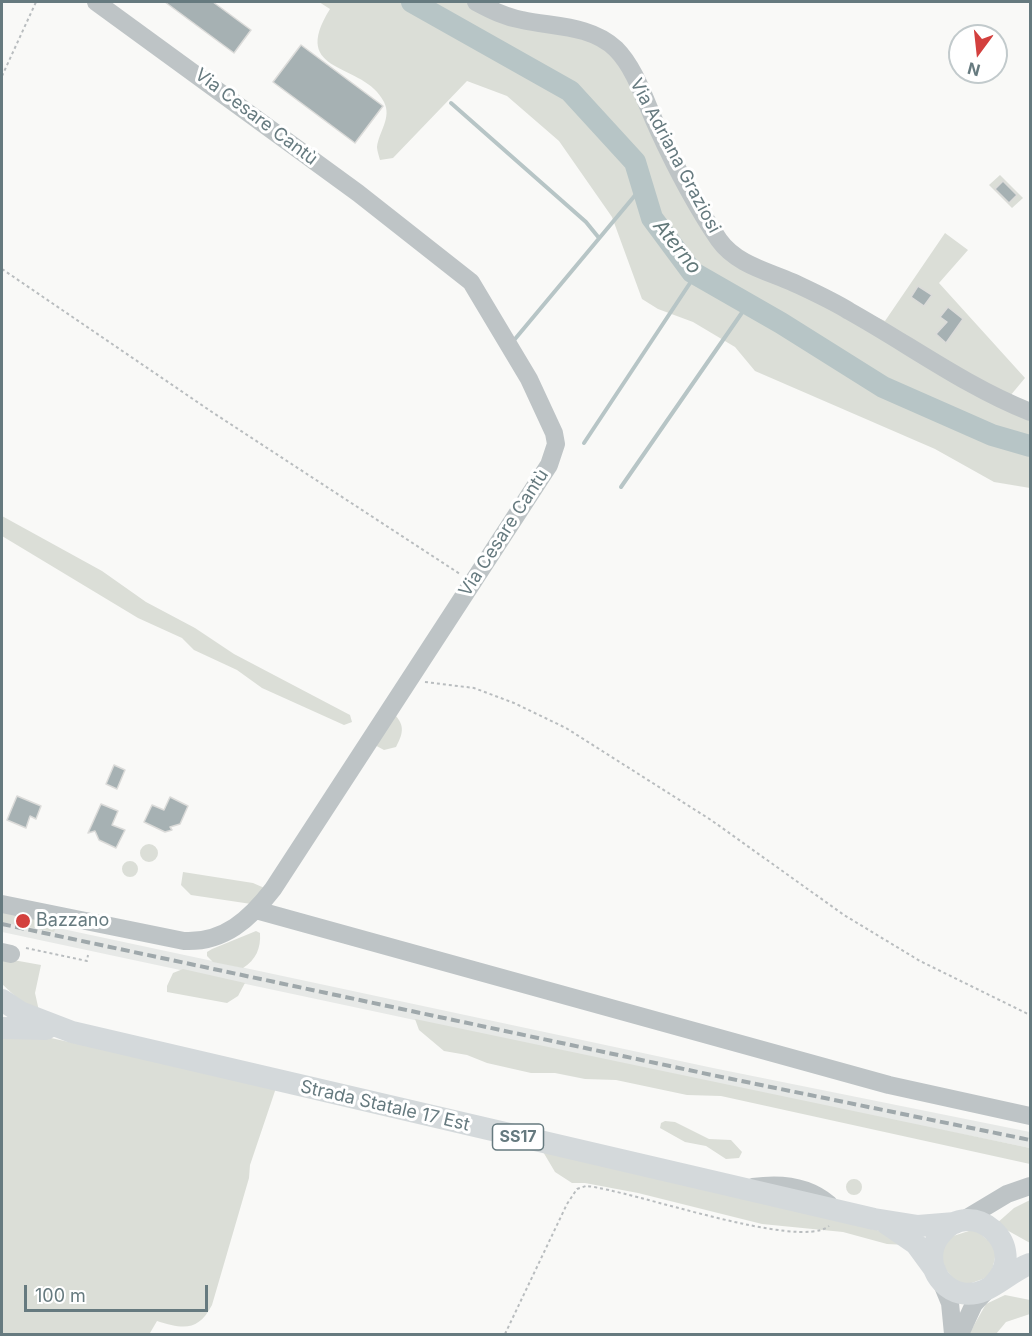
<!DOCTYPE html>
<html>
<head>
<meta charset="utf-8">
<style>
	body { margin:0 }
	#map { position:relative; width:1032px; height:1336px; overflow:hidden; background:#f9f9f7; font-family:Inter,sans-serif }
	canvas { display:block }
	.frame { position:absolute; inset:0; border:3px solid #667a7f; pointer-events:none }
	.north { position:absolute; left:948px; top:24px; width:60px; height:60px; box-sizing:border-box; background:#fff; border:2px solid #c2cacc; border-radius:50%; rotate:195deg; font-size:16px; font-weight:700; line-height:24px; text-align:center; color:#667a7f }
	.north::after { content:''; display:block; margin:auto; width:21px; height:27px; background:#d3403e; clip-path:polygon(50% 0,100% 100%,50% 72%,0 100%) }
	.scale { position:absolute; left:24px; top:1285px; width:184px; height:27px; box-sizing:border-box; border:3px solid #667a7f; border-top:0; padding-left:8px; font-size:18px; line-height:21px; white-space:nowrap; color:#667a7f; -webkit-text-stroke:4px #fff; paint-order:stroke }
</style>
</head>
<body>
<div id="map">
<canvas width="1032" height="1336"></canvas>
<div class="frame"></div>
<div class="north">N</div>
<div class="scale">100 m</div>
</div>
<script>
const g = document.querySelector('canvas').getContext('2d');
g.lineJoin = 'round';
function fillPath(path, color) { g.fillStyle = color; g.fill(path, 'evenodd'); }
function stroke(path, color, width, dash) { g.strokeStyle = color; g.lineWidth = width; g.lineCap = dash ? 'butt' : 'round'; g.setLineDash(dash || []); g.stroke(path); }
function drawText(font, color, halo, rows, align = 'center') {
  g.font = font + ' Inter,sans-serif'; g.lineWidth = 6; g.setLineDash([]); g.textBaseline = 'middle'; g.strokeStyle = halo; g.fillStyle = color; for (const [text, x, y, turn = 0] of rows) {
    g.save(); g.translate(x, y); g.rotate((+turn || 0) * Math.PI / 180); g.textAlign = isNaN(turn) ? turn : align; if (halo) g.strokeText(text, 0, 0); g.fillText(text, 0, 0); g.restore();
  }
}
fillPath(new Path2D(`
	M2 916 713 1068 1030 1132V1148L710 1083 2 932Z`), '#e7e9e7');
fillPath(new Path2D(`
	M319 2H488L501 7 598 29 716 226 738 251 885 321 945 233 968 250 939 283 1025 378 1010 396 1030 404V488L994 482 935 449 755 371 735 347 693 322 658 309 642 299 612 217 559 141 507 96 467 81 393 158 380 160C379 156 377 150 377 147 379 131 392 118 384 102 364 61 288 76 330 9Z
	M1000 175 1023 198 1012 208 989 185Z
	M2 516 102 571 146 602 195 628 234 654 350 715 352 722 344 725 262 688 237 670 194 650 182 638 138 618 2 536Z
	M392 712C405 724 404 732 396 747L384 750 371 743Z
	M140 853a9 9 0 1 1 18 0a9 9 0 1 1-18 0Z
	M122 869a8 8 0 1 1 16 0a8 8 0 1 1-16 0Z
	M183 872 253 883 269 890 258 905 191 895 181 885Z
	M2 908 59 920 54 932 2 922Z
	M256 931 260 933C261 948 256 960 243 968L213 962 207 956V952L212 949Z
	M2 958 41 965 35 993 39 1011H31L2 984Z
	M183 969 245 983 238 996 227 1003 167 992V986L173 973Z
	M415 1019 1030 1148V1164L721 1096 687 1095 616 1080 585 1079 555 1073H531L487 1063 467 1055 444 1051 419 1030Z
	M42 1036 276 1088 250 1165 249 1178 212 1305C198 1332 183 1329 157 1321L150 1333 136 1334H2V1039Z
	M665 1121 675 1122 709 1139 731 1140 742 1152 739 1158 726 1159 706 1146 685 1142 660 1128 661 1123Z
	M542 1150 885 1232 907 1245 887 1244 843 1232 762 1224 638 1193 585 1183H572L555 1172Z
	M846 1187a8 8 0 1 1 16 0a8 8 0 1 1-16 0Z
	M1030 1200V1243L996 1224 1014 1208Z
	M975 1229 997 1248 991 1276C958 1288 962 1290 940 1262L947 1238Z
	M1005 1295 1030 1300V1314L1006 1322 996 1334H969L986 1304Z`), '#dbded7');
stroke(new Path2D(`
	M451 103 586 222 599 238
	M515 339 642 187
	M584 443 696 274
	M621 487 748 304`), '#b7c5c6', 4);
stroke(new Path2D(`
	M412 2 570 91 635 162 652 218 692 272 781 323 883 387 992 435 1030 446`), '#b7c5c6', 22);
const building = new Path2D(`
	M165 2H213L251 30 234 53Z
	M301 45 383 106 355 143 273 82Z
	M1003 181 1017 195 1009 203 995 189Z
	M918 286 932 295 924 306 911 297Z
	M948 307 963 319 946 343 936 334 947 322 940 317Z
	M114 765 125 770 117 789 106 784Z
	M17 796 41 806 36 819 30 816 26 828 7 820Z
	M170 797 188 806 180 824 170 827 172 830 165 832 144 822 152 805 164 810Z
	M101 804 118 811 112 825 125 830 116 848 99 840 95 831 88 833Z`);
fillPath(building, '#a6b1b3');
stroke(building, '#dbdbd9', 1.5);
stroke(new Path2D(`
	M2 76 36 2
	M2 269 212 412 460 574
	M425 682 474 688 514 703 566 728 711 820 844 915 920 961 1030 1015
	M26 948 87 961 88 955
	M505 1334 567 1204 577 1189 586 1186C631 1190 799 1251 829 1226`), '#b9bdbf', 2, [3, 3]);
stroke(new Path2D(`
	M476 2C491 10 505 17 522 20 554 27 591 25 616 49 636 69 646 104 658 129 675 166 696 206 719 240 736 264 767 271 792 282 811 291 831 300 849 311 910 345 965 386 1030 412
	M2 904 184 941C224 943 250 919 273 889L549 465 556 444 554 433 529 379 471 282 358 193 96 2
	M256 910 889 1085 1030 1116
	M2 952 11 954
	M753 1187C780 1183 808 1186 829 1204
	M962 1221 1007 1194 1030 1186
	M941 1281 950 1303 953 1334
	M960 1334 974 1304 988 1289`), '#bec4c6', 18);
stroke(new Path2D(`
	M2 1000 20 1012 72 1032 874 1219 918 1226 955 1223
	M2 1028 46 1029
	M887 1224 916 1244 935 1270
	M993 1285C1032 1246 971 1194 940 1235 933 1243 931 1254 933 1265 936 1278 947 1290 961 1293 987 1299 1007 1272 1030 1264`), '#d4d9db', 22);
stroke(new Path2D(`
	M2 924 712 1075 1030 1140`), '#9fa8ab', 4, [9, 4.5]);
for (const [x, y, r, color] of [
	[23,921,8,"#d3403e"]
]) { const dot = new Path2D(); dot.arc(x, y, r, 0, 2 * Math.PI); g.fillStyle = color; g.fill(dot); stroke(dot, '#fff', 2); }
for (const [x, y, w] of [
	[518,1137,51]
]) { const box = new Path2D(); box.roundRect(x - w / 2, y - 13, w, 26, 4.5); g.fillStyle = '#fff'; g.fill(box); stroke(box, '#667a7f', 1.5); }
drawText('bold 16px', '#667a7f', null, [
	["SS17",518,1137]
]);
drawText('18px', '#667a7f', '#fff', [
	["Via Cesare Cantù",256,117,37],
	["Via Adriana Graziosi",675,156,62],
	["Via Cesare Cantù",504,533,-57],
	["Strada Statale 17 Est",385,1106,13]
]);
drawText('18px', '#667a7f', '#fff', [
	["Bazzano",36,921]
], 'left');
drawText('italic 20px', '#627879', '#fff', [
	["Aterno",677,247,51]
]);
</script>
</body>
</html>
